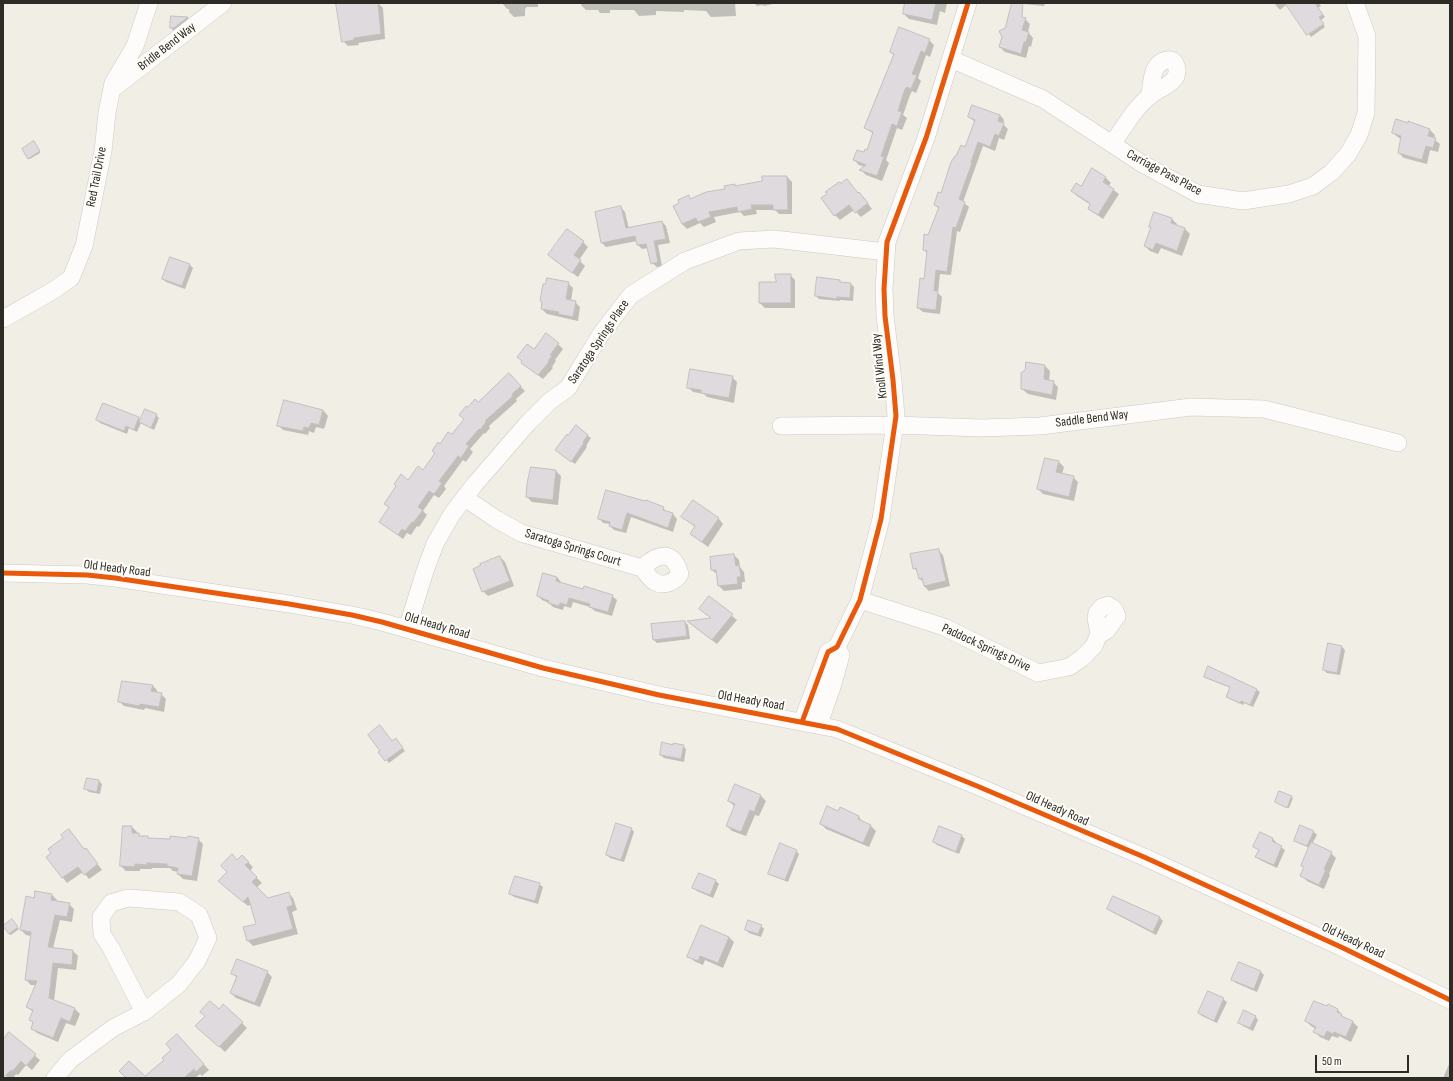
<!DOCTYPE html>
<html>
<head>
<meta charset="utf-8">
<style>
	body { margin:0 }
	#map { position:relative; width:1453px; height:1081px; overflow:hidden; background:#f1eee6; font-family:"Sofia Sans Condensed",sans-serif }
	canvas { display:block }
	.frame { position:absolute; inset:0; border:4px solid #2d2b26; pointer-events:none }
	.scale { position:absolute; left:1315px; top:1055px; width:94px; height:18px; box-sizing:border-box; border:2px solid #2d2b26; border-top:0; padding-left:5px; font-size:12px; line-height:14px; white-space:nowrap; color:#2d2b26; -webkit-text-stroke:3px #fffdf8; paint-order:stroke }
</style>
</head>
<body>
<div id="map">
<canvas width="1453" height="1081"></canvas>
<div class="frame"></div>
<div class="scale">50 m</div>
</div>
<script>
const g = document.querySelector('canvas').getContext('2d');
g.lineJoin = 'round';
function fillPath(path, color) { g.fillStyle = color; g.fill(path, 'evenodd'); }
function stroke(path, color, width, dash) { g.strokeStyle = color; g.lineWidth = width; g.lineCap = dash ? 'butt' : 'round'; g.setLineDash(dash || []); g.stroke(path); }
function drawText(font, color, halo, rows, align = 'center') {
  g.font = font + ' "Sofia Sans Condensed",sans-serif'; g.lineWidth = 4; g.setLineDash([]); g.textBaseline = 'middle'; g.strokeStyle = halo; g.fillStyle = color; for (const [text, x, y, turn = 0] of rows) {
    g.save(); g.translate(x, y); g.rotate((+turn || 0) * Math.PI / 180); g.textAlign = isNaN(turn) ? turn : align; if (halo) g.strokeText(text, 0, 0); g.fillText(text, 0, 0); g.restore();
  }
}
fillPath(new Path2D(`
	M337 3H378L383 8 385 39 358 43 359 45 348 46 343 41Z
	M502 3H538V7H527L525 9V16L514 17 509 12V9H507Z
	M581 3H735L736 16 711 17 706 11 684 10V12L656 11V15L639 16 634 10H610V13H600L598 10H586L581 5Z
	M754 3H773V4L764 6 762 5 757 6Z
	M913 3H947L945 13 940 11 937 25 909 19 904 14Z
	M1014 3H1045L1044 6Z
	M1274 3H1319L1321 6 1318 8 1325 17 1321 20 1325 27 1311 37 1287 4 1280 10Z
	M172 17 188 18 190 21 174 31 171 28Z
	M1025 19 1030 24 1028 32 1033 38 1031 47 1029 46 1026 58 1005 52 1000 47Z
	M929 40 934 45 930 57 926 55 918 78 921 81 916 93 912 91 910 95 903 115 907 118 902 130 897 128 886 160 889 163 882 181 866 175 861 170 865 167 859 165 854 160 865 154 867 151 874 134 865 128 894 56 891 52Z
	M1000 115 1004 120 1003 124 1008 129 1004 140 999 138 995 151 983 146 963 202 969 207 960 232 957 231 951 275 940 274 938 293 942 297 940 314 923 312 918 308 925 280 928 254 924 250 939 209 935 205 966 148 975 122 969 117Z
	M1409 122 1430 130 1435 135 1434 139 1440 144 1438 152 1430 150 1427 164 1404 158 1399 153 1402 139 1399 138 1393 133Z
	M35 144 40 153 30 159 28 158Z
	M1092 169 1106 178 1111 183 1108 186 1119 194 1103 219 1089 209 1091 205 1077 196 1072 191 1081 187Z
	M763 177H787L792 182V214H779L775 210H756L757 214 744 216 740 212 714 217 716 222 704 227 700 223 687 229 682 224 675 206 689 197 691 199 726 190 734 185 736 187 763 182Z
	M847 180 858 194 864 198 872 209 861 217 854 210 840 220 835 215 841 185Z
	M621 207 625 212 629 229 662 222 666 226 670 243 658 245 662 266 657 267 652 263 648 248 642 249 638 245 637 241 606 247 602 243 597 212Z
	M1155 213 1172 219 1177 224 1176 226 1185 229 1190 234 1182 256 1161 248 1158 254 1150 251 1145 246 1152 228 1150 226Z
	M583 242 588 247 579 260 585 266 578 277 554 260Z
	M190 265 193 268 185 289 166 282 163 279Z
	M790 275 795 280V308H765L760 303 776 283Z
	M839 281 841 283 851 284 854 287 853 301 840 300V301L819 299 816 296Z
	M568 283 573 288 571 301 575 302 580 307 578 321 547 314 542 309Z
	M558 344 563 349 555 360 556 361 552 367 553 368 543 379 527 367 523 362 534 350Z
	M1045 366 1050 371 1049 381 1053 382 1058 387 1056 400 1028 394 1022 389Z
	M509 375 525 391 516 399 517 401 489 426 490 428 485 434 484 433 470 449 473 452 466 462 463 460 444 486 446 489 439 498 434 495 423 511 427 515 419 527 417 526 411 535 407 533 403 539 385 526 380 522 390 508 385 503 408 481 424 472 441 445 452 436 465 419 468 408 479 403Z
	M732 377 737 382 734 403 707 397 704 394 693 392 688 387Z
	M285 401 323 410 328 416 324 429 316 427 314 433 309 431 308 435 283 430 278 425Z
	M156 415 159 418 154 430 141 423 137 432 129 428 127 434 100 423 97 420 138 418 141 420Z
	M576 427 591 438 586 446 587 447 575 464 560 453Z
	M1045 459 1059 462 1064 467 1062 474 1073 477 1078 482 1074 501 1043 494 1038 489Z
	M532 468 556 471 561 476 558 505 532 502 527 497Z
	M607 492 663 508 667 512 673 514 677 519 673 532 631 517 626 533 614 530 610 526V524L603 523 599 518Z
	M683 517 719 519 723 524 708 547 691 534 695 527Z
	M938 550 943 555 950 586 929 591 924 586V583L920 579 918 573 914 568Z
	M734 555 739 560 740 567 744 572 745 582H742V589L724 591 719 586 718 575 712 570Z
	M500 557 505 562 514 586 488 596 483 591Z
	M557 577 561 582 560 583 612 596 617 600 612 616 595 611 590 607 573 602 571 608 564 606 563 610 553 607 549 603 542 600 538 596Z
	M709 597 737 620 717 644 693 626 712 619 705 614Z
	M685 622 688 625 690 639 657 643 654 640 652 625Z
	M1329 644 1342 647 1345 650 1340 675 1327 673 1324 670Z
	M1208 668 1257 690 1260 692 1253 707 1244 703 1243 705 1230 699 1227 697 1231 688 1208 679 1205 677Z
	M152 685 157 690V693L161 694 166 699 164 712 145 708 144 710 124 706 119 701Z
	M393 742 399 743 405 751 389 763 380 752Z
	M673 746H683L686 749 684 762 664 758 661 755Z
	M99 781 102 784 100 794 89 792 86 789Z
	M735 785 761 796 766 801 759 816 755 815 746 836 732 831 727 826 735 807 729 801Z
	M1291 797 1293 798 1289 808 1276 802Z
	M859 817 863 823 871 826 876 831 869 847 826 829 821 824Z
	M132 827 137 832V834L141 837H148L150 839H198L203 844 197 881 183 879 178 874 179 872 173 871 170 868H152V869H140V871H126L121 866Z
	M631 828 634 832 624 862 610 858 607 855Z
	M69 830 85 850 90 854 102 870 89 879 83 872 67 883 47 857 64 839Z
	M1313 831 1317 835 1312 844 1331 853 1336 858 1329 874 1330 875 1324 889 1307 881 1302 876 1305 868 1302 865 1310 848 1298 843 1295 840Z
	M962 836 965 839 959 854 937 845 934 842Z
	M1273 839 1276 842 1275 843 1285 850 1277 868 1260 860 1257 857 1259 851 1254 846Z
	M796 851 799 854 788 882 773 876 769 873Z
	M242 856 253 867 250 871 262 883 256 888 268 899 288 893 293 898 297 910 292 912 298 934 253 946 248 941 257 925 251 904 248 906 224 886 237 861Z
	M716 881 719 884 713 898 697 891 694 887Z
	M539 884 543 887 538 904 514 897 510 894Z
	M52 895 57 900 56 901 69 904 74 909 72 922 60 920 53 948 73 951 78 956 76 970 58 968 54 1001 75 1009 80 1014 75 1026 66 1023 58 1042 37 1033 32 1028 34 1024 30 1020 33 1012 27 1007 36 985H31L26 980 31 936 26 935 21 930 35 899Z
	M1114 897 1160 918 1163 921 1156 935 1112 912 1108 909Z
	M13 922 19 929 11 935 9 934Z
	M761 926 764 929 761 937 749 933 746 930Z
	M729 937 734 942 723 968 705 960 703 965 694 961 689 956Z
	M1240 963 1261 972 1264 975 1257 992 1236 983 1232 979Z
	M267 972 272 977 260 1007 236 998 231 993 237 978 232 973Z
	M1223 999 1227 1002 1217 1023 1202 1016 1199 1013Z
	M1328 1005 1338 1010 1344 1018 1353 1022 1358 1027 1351 1042 1339 1036 1338 1038 1332 1036 1329 1041 1320 1037 1315 1032 1316 1029 1311 1026 1306 1021 1327 1008Z
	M1255 1016 1258 1020 1253 1031 1243 1026 1240 1023Z
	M242 1023 247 1028 225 1052 202 1030Z
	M9 1034 40 1060 32 1070 26 1065 18 1075 16 1074 13 1078H8L3 1073V1040Z
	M182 1040 209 1070 202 1076 200 1074 195 1078H124L125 1076 145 1077 165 1060Z
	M1450 1062V1078H1443Z`), '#0003');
const building = new Path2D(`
	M336 3H378L381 34 354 38V40L342 42Z
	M905 3H936L932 20 903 14Z
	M1012 3H1023L1022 17 1026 18 1022 30 1029 32 1026 42H1024L1021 54 999 47 1002 37 999 31 1005 28Z
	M1285 3H1315L1323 15 1319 17 1324 24 1307 35Z
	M171 16 188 17 174 28H170Z
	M899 27 930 39 925 53 921 51 912 74 917 75 911 89 907 87 905 89 898 111 902 112 897 126 892 124 881 156 884 157 877 176 859 170 866 165 853 160 857 150 864 152 865 149 867 150 873 132 864 128 894 54 890 52Z
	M972 105 1000 115 998 121 1004 123 999 136 995 134 990 147 978 142 971 162 972 163 959 199 965 202 956 228 953 227 947 272 936 270 934 291H938L936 310 917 308 920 278 924 279 927 251 923 250 924 234 928 235 939 207 934 205 938 192 941 193 951 162 955 156H956L961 145 965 147 975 120 968 117Z
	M1396 119 1408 123V121L1430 129 1428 136 1436 138 1433 148 1426 146 1422 160 1398 153 1401 136 1392 133Z
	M34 141 40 151 28 159 22 149Z
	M1092 168 1106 177 1103 182 1114 189 1098 215 1088 209 1090 204 1088 202 1071 191 1076 183 1081 186Z
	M762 176H787L788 210H773V205H751L752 209 738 212 737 207 709 212 711 217 698 222 696 218 682 224 673 206 679 203 678 200 689 195 690 199 706 192 725 189 724 186 735 184V186L762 181Z
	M847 179 858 193 859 192 868 203 855 213 849 205 834 216 821 198 827 194 825 192 839 182 841 183Z
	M621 206 626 228 662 221 666 239 654 241 658 262 651 264 646 244 637 245 635 236 601 243 595 212Z
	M1154 212 1172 218 1171 223 1185 228 1177 251 1156 243 1153 250 1144 246 1151 227H1149Z
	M567 229 584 241 574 255 581 260 572 273 548 255Z
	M170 257 190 264 182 286 162 279Z
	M775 274H791V303H759V282H776Z
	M817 277 840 280V282L851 283 850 298 837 297V299L815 296Z
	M547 278 569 282 566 299 576 301 573 317 558 314 559 312 541 309 542 302 540 301 543 284H545Z
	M546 333 559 343 550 355 552 356 548 361 549 362 538 375 521 363 522 361 517 357 527 344 534 349Z
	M1026 362 1045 365 1044 379 1054 381 1052 395 1021 389V373L1025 370Z
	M690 369 733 376 729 398 701 393V390L687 388Z
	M509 373 521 386 512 394 513 396 485 421 486 422 480 430 479 429 466 444 469 446 461 458 458 456 439 481 442 483 434 494 429 491 418 507 423 510 413 523 412 522 405 531 402 529 398 535 379 522 389 507 384 504 396 486 394 484 401 474 408 480 418 466 423 470 435 453 432 451 438 442 440 444 448 432 452 434 464 419 459 415 466 406 468 407 475 399 478 402Z
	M284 400 323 410 319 425 311 423 309 428 304 427 303 431 277 426Z
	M103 403 139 417 134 430 126 426 124 431 96 420Z
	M145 409 157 414 151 428 139 422Z
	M576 425 588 435 583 442 584 443 571 462 555 450 567 434 568 435Z
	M1045 458 1059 461 1056 472 1074 476 1069 497 1037 489Z
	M531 467 556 470 553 500 526 497 527 484Z
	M606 490 645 501 646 500 664 507 663 510 673 513 668 528 627 513 622 530 609 526 610 522 598 519Z
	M693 500 719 518 702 542 690 534 695 526 681 517Z
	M939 549 946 581 924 586 922 578 919 579 916 568 913 569 910 554Z
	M734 554 736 566 739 565 741 577H737L738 584 718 586 716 570H711L710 557Z
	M500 556 510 581 482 592 473 569 481 565 480 564Z
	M543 573 557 577 556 581 583 589 584 586 613 595 608 612 589 607 590 604 569 598 567 605 560 603 559 606 548 603 549 601 537 596Z
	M709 596 733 614 712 640 687 621 711 618 699 609Z
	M685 621 687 636 653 640 651 624Z
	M1328 643 1342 646 1337 673 1323 670Z
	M1208 666 1257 689 1250 705 1241 701 1240 703 1226 697 1230 687 1204 677Z
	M122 681 153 685 151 691 162 693 159 707 140 704 139 706 118 702Z
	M380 725 392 741 396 738 403 748 385 761 378 752 380 751 368 735Z
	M662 742 673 745V743L684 745 681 759 660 755Z
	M87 778 99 780 97 792 84 789Z
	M735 784 761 795 754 812 750 810 741 832 726 826 735 804 728 801Z
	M1279 791 1292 796 1287 808 1275 802Z
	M827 806 838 811 840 807 859 816 858 819 871 825 863 843 820 824Z
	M616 823 632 828 621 860 606 855Z
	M1300 825 1314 831 1307 846 1294 841Z
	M123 826H132V833H139V836H148V838L170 839V836L187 838 188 836 199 838 192 876 177 874 178 868 167 866V864L147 863V865L135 864V867L120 866Z
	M939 826 962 835 956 852 933 842Z
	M69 829 84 849 86 848 98 864 84 875 78 867 62 878 46 857 51 853 48 849 63 838 61 835Z
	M1260 832 1273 838 1272 841 1282 846 1274 865 1255 857 1259 850 1253 847Z
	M1311 842 1332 852 1324 869 1326 870 1319 885 1300 876 1304 867 1301 866Z
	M780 843 797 850 785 880 768 874Z
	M232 854 237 860 242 855 249 862 245 865 257 877 252 882 268 898 289 892 293 905 287 907 293 929 247 941 243 927 256 924 248 897 243 902 218 881 227 872 221 866Z
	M699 873 716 880 710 895 692 888Z
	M515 876 540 883 535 901 509 894Z
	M35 891 52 894 51 900 70 903 67 917 55 915 48 947 73 950 72 965 53 963 49 998 75 1008 70 1022 61 1018 53 1038 31 1029 33 1022 29 1020 33 1010 26 1007 37 981 25 980 31 932 20 930 26 896 34 898Z
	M1113 896 1160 917 1153 932 1107 909Z
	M12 919 18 927 9 934 3 926Z
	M748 920 762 925 758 934 745 930Z
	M701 925 729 937 718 963 700 956 698 961 687 957Z
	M237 959 268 971 255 1003 230 993 237 976 231 974Z
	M1239 962 1261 971 1254 989 1231 980Z
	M1208 991 1224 998 1214 1021 1198 1013Z
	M210 1001 219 1009 223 1004 243 1022 219 1047 195 1026 205 1016 200 1012Z
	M1314 1001 1327 1006 1328 1004 1338 1009 1337 1012 1342 1014 1341 1016 1353 1021 1346 1037 1334 1032 1333 1034 1327 1031 1324 1037 1313 1032 1316 1027 1305 1021Z
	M1244 1010 1256 1016 1250 1028 1238 1023Z
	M9 1032 36 1054 26 1066 21 1061 13 1071 11 1070 3 1078V1040Z
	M177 1034 204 1064 196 1072 194 1069 184 1078H126L119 1071 129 1061 145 1076 164 1060 162 1058 171 1050 166 1044Z`);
fillPath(building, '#dfdadd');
stroke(building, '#c2c0be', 1);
const minor = new Path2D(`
	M951 59 1043 99 1141 163 1198 194 1243 201 1289 194 1313 186 1332 172 1348 154 1359 135 1366 113 1367 36 1355 3
	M114 88 223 3
	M1112 144C1124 128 1134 108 1150 96 1157 89 1169 87 1175 78 1179 73 1177 58 1168 60 1151 62 1152 82 1150 95
	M3 319 54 290 71 278 84 246 103 151 107 113 113 83 135 46 149 3
	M781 426 894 425 982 428 1040 426 1191 407 1264 409 1398 443
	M465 498 496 519 521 533 642 568C646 572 650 580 655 582 664 587 675 582 680 574 673 549 658 553 642 568
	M3 573 87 575 115 578 289 604 352 615 382 622 543 668 659 695 837 729 977 786 1144 857 1341 947 1450 1000
	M860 600 944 627 1038 673 1069 667 1082 658 1094 646 1099 634 1096 618 1097 613 1102 607 1108 605C1114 608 1115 610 1117 616L1107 630 1099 635
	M407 629 425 571 435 544 452 514 475 484 527 424 550 401 568 388 601 334 631 295 685 261 739 241 774 239 886 252
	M802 722 828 652 837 647 860 600 881 519 896 416 893 380 885 316 884 289 887 242 926 138 968 3
	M819 724 833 684 841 655 837 647
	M55 1078 70 1060 113 1028 144 1012 179 984 197 961 208 938 199 915 179 902 128 898 111 903 101 917 102 934 111 948 144 1012`);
stroke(minor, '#ccc9c4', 18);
stroke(minor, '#fdfcfb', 17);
stroke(new Path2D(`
	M3 573 87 575 115 578 289 604 352 615 382 622 543 668 659 695 837 729 977 786 1144 857 1341 947 1450 1000
	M802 722 828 652 837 647 860 600 881 519 896 416 893 380 885 316 884 289 887 242 926 138 968 3`), '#e8590c', 5);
drawText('13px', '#2d2b26', '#fffdf8', [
	["Bridle Bend Way",167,47,-38],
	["Carriage Pass Place",1164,173,28],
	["Red Trail Drive",97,177,-79],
	["Saratoga Springs Place",599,342,-56],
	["Knoll Wind Way",880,366,-96],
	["Saddle Bend Way",1092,419,-7],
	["Saratoga Springs Court",573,548,17],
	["Old Heady Road",117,569,7],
	["Old Heady Road",437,626,16],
	["Paddock Springs Drive",986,648,25],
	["Old Heady Road",751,701,10],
	["Old Heady Road",1057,809,24],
	["Old Heady Road",1353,941,25]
]);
</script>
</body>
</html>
